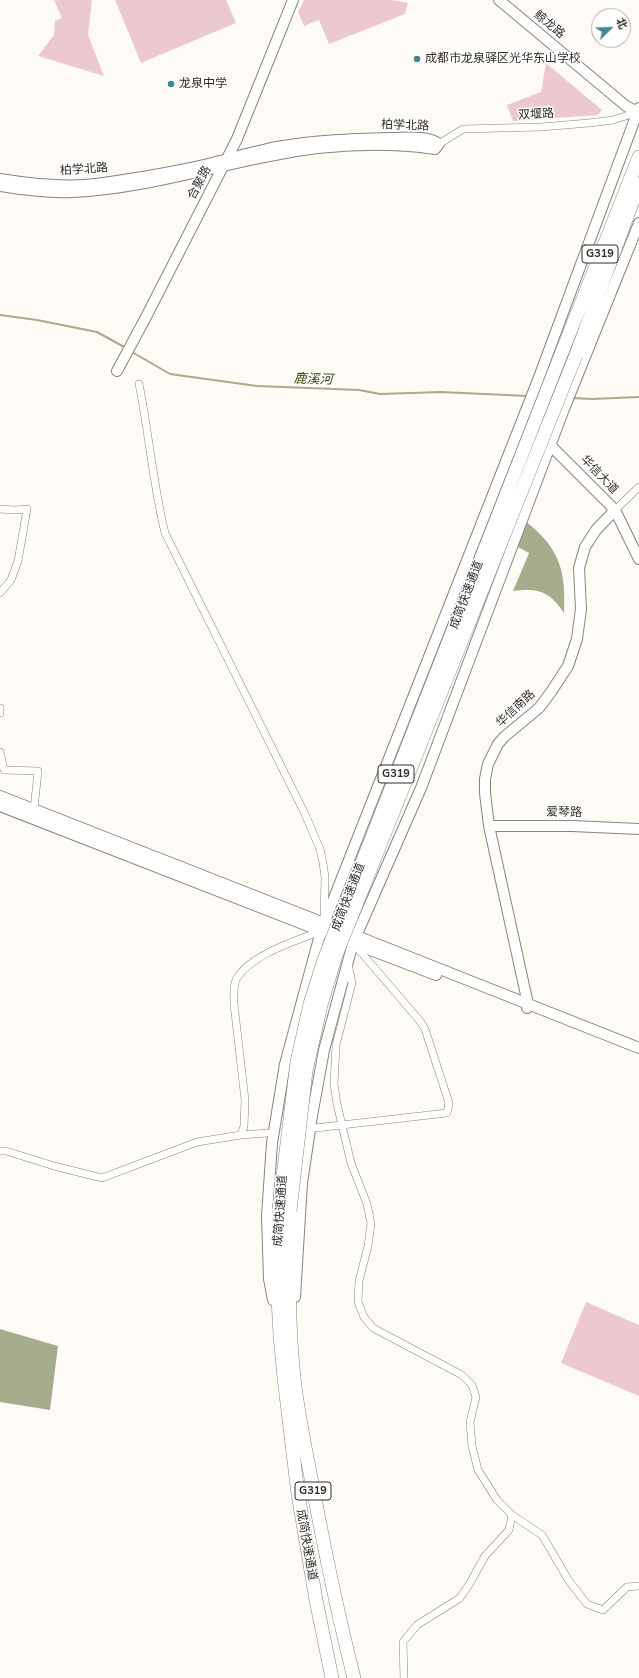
<!DOCTYPE html>
<html>
<head>
<meta charset="utf-8">
<style>
	body { margin:0 }
	#map { position:relative; width:639px; height:1678px; overflow:hidden; background:#fefaf6; font-family:"Nunito Sans","Noto Sans SC",sans-serif }
	canvas { display:block }
	.north { position:absolute; left:591px; top:8px; width:40px; height:40px; box-sizing:border-box; background:#fff; border:1px solid #adabaa; border-radius:50%; rotate:67deg; font-size:11px; font-weight:700; line-height:16px; text-align:center; color:#312d2a }
	.north::after { content:''; display:block; margin:auto; width:14px; height:18px; background:#41898e; clip-path:polygon(50% 0,100% 100%,50% 72%,0 100%) }
</style>
</head>
<body>
<div id="map">
<canvas width="639" height="1678"></canvas>
<div class="north">北</div>
</div>
<script>
const g = document.querySelector('canvas').getContext('2d');
g.lineJoin = 'round';
function fillPath(path, color) { g.fillStyle = color; g.fill(path, 'evenodd'); }
function stroke(path, color, width, dash) { g.strokeStyle = color; g.lineWidth = width; g.lineCap = dash ? 'butt' : 'round'; g.setLineDash(dash || []); g.stroke(path); }
function drawText(font, color, halo, rows, align = 'center') {
  g.font = font + ' "Nunito Sans","Noto Sans SC",sans-serif'; g.lineWidth = 3; g.setLineDash([]); g.textBaseline = 'middle'; g.strokeStyle = halo; g.fillStyle = color; for (const [text, x, y, turn = 0] of rows) {
    g.save(); g.translate(x, y); g.rotate((+turn || 0) * Math.PI / 180); g.textAlign = isNaN(turn) ? turn : align; if (halo) g.strokeText(text, 0, 0); g.fillText(text, 0, 0); g.restore();
  }
}
fillPath(new Path2D(`
	M54 0H92L88 35 104 76 38 56 54 35 55 21 62 18Z
	M115 0H226L236 23 141 63Z
	M304 0H392L408 3 405 14 329 44 319 20 304 26 298 12Z
	M546 63 602 110 598 115 513 121 507 105 541 92Z
	M586 1302 639 1325V1396L561 1363Z`), '#ecc9d0');
fillPath(new Path2D(`
	M525 521C560 548 566 571 564 613 549 591 539 588 513 591L529 553 516 546Z
	M0 1329 58 1346 50 1410 0 1402Z`), '#a6ad8c');
stroke(new Path2D(`
	M0 315 37 320 97 332 126 348
	M132 352 170 374 257 386 359 390 380 394 441 392 528 396
	M572 398 592 399 639 397`), '#a6ad8c', 2);
const street = new Path2D(`
	M439 144 463 129 541 127 589 123 613 120 638 112
	M139 384C149 433 153 485 165 533L305 814 320 849 323 863 325 877 324 919
	M0 509 14 510 27 509 18 561 11 580 0 593
	M615 510 639 487
	M0 708V713
	M0 752 4 770 38 771 34 809
	M348 963 352 983 336 1045 334 1084 337 1104 351 1163 367 1204 371 1224 368 1246 359 1281 358 1302 364 1317 373 1328 462 1375 472 1385 476 1397 470 1422 472 1446 478 1470 497 1500 512 1515 542 1535 569 1581 587 1604 603 1610 627 1587 639 1586
	M315 1128 447 1113 449 1103 425 1029 420 1021 354 944
	M241 1135 244 1126 245 1100 234 1004C234 996 233 987 236 980 249 955 296 941 321 931
	M0 1151H6L54 1166 102 1178 197 1142 241 1135 267 1133
	M404 1678 403 1642 417 1625 460 1598 470 1583 485 1556 509 1530 512 1515`);
const secondary = new Path2D(`
	M499 0 626 106 639 113
	M0 179C31 184 65 188 96 184 126 180 157 175 186 169 217 163 247 153 277 147 315 140 354 139 392 138 406 138 428 135 439 144L435 149C380 141 323 145 269 156 203 169 139 189 72 192 48 193 24 190 0 186
	M117 371 146 317 237 139 293 0
	M547 442 615 510 639 559
	M0 796 329 925
	M0 806 326 933
	M489 826H572L639 829
	M349 933 639 1048
	M347 941 436 975
	M527 1008 528 1004 489 826 485 793V779L488 764 498 744 504 737 539 708 551 692 568 666 577 639 581 609 579 568 585 547 596 530 615 510
	M295 1297 302 1183 312 1116 324 1050 353 943 421 788 564 409 639 223
	M273 1300 269 1279 267 1216 272 1143 285 1064 321 931 538 380 639 108`);
const highway = new Path2D(`
	M562 352 639 157
	M576 355 639 184
	M279 1209 277 1280 280 1335 284 1378 298 1494 316 1600 332 1678
	M290 1211C289 1266 288 1322 294 1378 298 1415 306 1452 313 1488 325 1552 338 1615 354 1678`);
stroke(street, '#8d837b', 8);
stroke(secondary, '#8d837b', 12);
stroke(highway, '#8d837b', 14);
stroke(street, '#fff', 7);
stroke(secondary, '#fff', 10);
stroke(highway, '#fff', 13);
const highwayBridge = new Path2D(`
	M279 1209 297 1062 310 1004 325 957 562 352
	M290 1211 306 1071 321 1005 336 955 576 355`);
stroke(highwayBridge, '#8d837b', 14, []);
stroke(highwayBridge, '#fff', 13);
for (const [x, y, r, color] of [
	[417,59,4,"#41898e"],
	[171,84,4,"#41898e"]
]) { const dot = new Path2D(); dot.arc(x, y, r, 0, 2 * Math.PI); g.fillStyle = color; g.fill(dot); stroke(dot, '#fff', 1.5); }
for (const [x, y, w] of [
	[600,254,36],
	[396,774,36],
	[313,1491,36]
]) { const box = new Path2D(); box.roundRect(x - w / 2, y - 9, w, 18, 3); g.fillStyle = '#fff'; g.fill(box); stroke(box, '#312d2a', 1); }
drawText('bold 11px', '#312d2a', null, [
	["G319",600,254],
	["G319",396,774],
	["G319",313,1491]
]);
drawText('12px', '#312d2a', '#fff', [
	["鲸龙路",549,25,40],
	["双堰路",536,115,-3],
	["柏学北路",405,126,2],
	["柏学北路",84,170,-4],
	["合聚路",200,183,-62],
	["华信大道",599,475,46],
	["成简快速通道",467,595,-69],
	["华信南路",516,709,-43],
	["爱琴路",564,813,1],
	["成简快速通道",349,897,-69],
	["成简快速通道",281,1211,-86],
	["成简快速通道",306,1545,80]
]);
drawText('12px', '#312d2a', '#fff', [
	["成都市龙泉驿区光华东山学校",425,59],
	["龙泉中学",179,84]
], 'left');
drawText('italic 13px', '#3a420a', '#fff', [
	["鹿溪河",313,380,2]
]);
</script>
</body>
</html>
